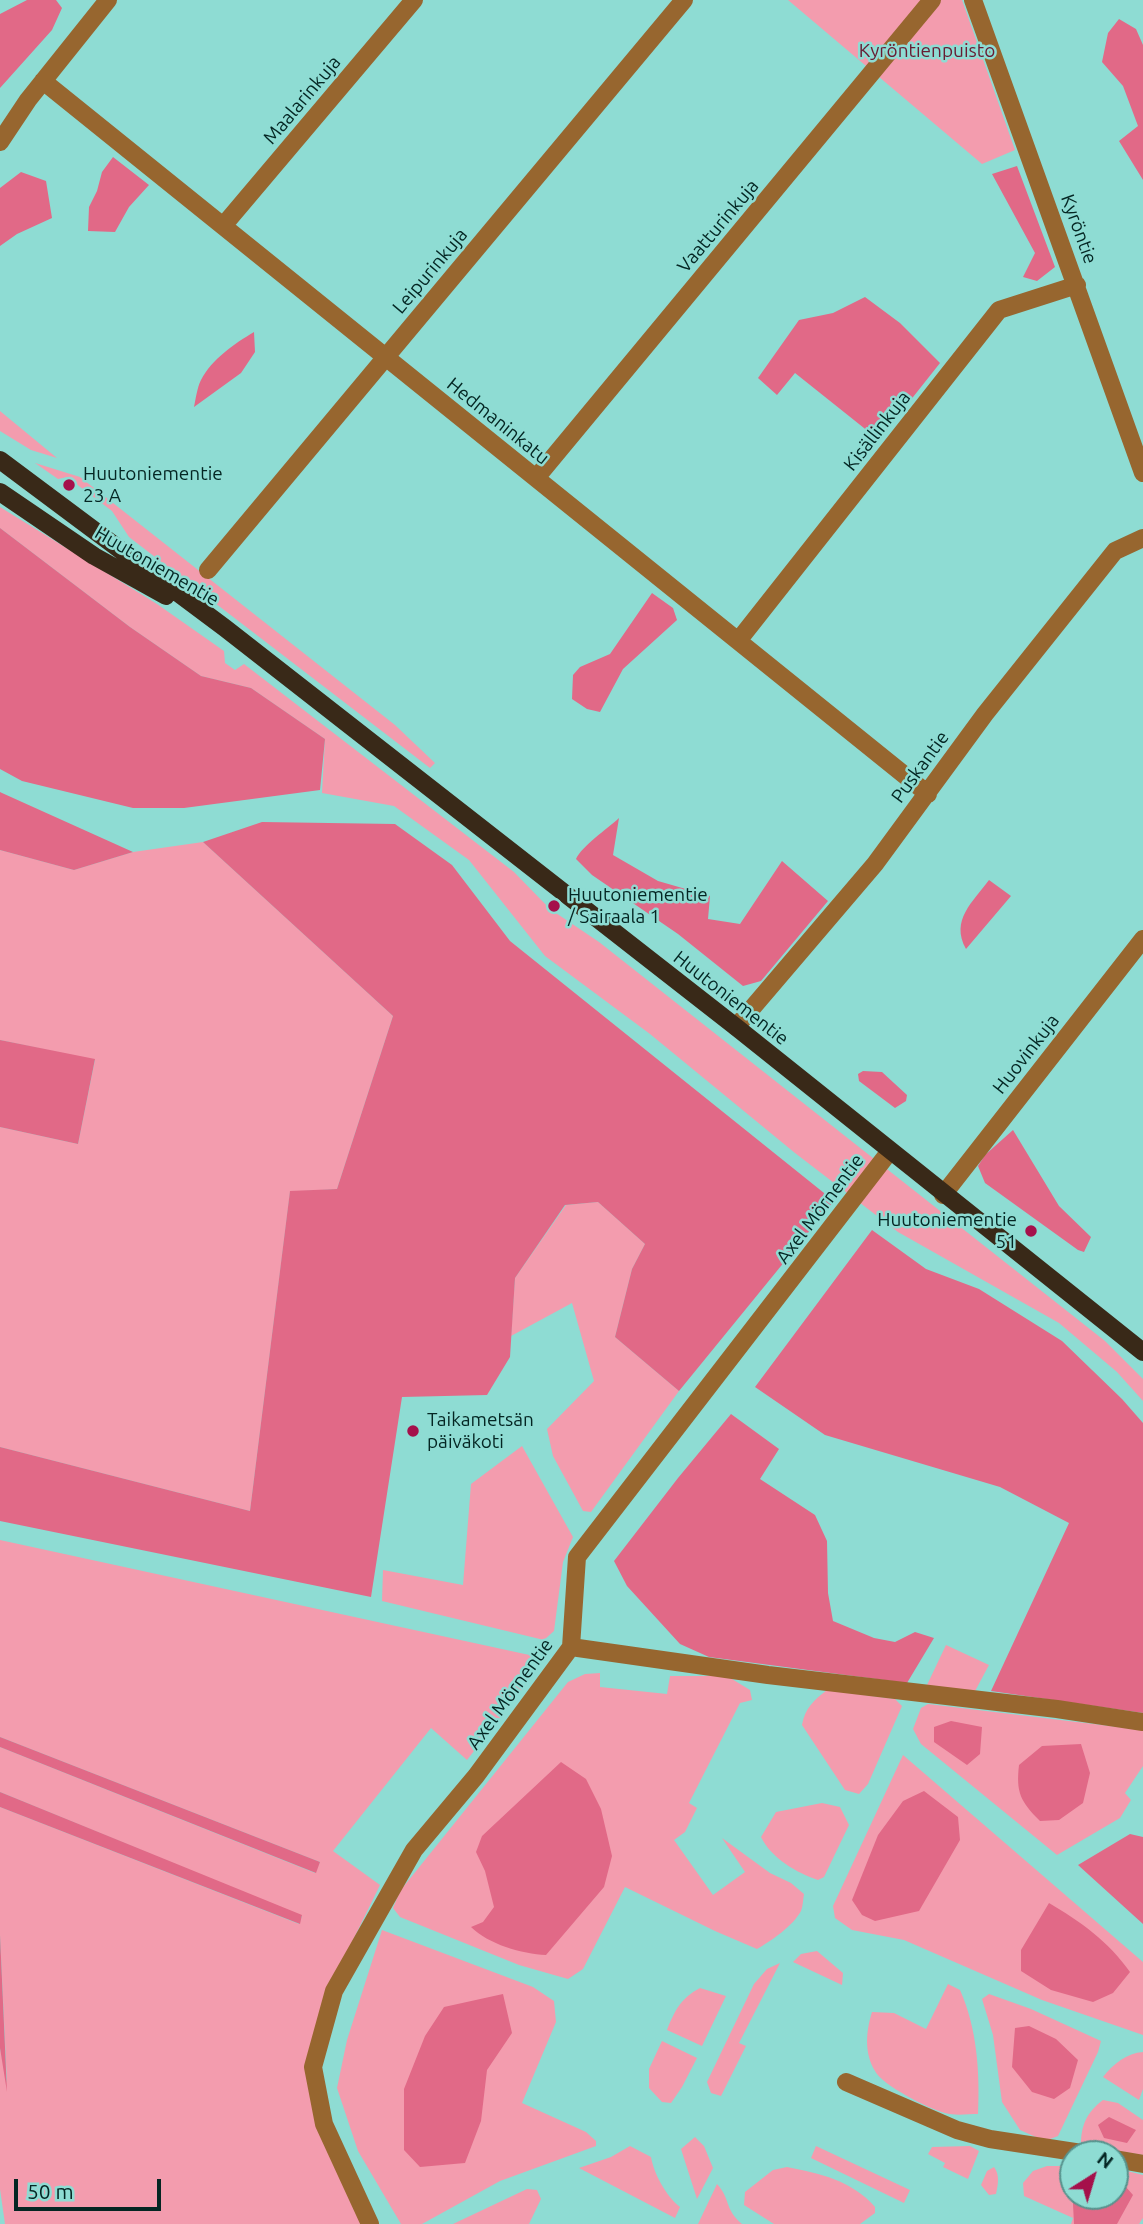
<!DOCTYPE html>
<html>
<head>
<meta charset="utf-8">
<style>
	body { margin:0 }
	#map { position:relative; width:1143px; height:2224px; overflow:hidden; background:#8edcd3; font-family:Ubuntu,sans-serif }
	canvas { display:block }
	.north { position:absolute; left:1059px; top:2140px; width:70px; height:70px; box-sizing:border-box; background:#8edcd3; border:2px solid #57938d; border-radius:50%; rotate:37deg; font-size:19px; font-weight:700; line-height:28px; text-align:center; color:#042623 }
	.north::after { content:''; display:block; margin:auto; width:24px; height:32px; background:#a5104b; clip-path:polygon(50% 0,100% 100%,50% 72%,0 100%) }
	.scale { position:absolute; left:14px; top:2179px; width:147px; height:32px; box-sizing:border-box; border:4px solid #042623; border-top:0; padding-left:9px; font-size:21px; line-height:24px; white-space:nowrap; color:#042623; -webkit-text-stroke:5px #8edcd3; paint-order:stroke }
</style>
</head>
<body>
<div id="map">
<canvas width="1143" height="2224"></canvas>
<div class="north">N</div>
<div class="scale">50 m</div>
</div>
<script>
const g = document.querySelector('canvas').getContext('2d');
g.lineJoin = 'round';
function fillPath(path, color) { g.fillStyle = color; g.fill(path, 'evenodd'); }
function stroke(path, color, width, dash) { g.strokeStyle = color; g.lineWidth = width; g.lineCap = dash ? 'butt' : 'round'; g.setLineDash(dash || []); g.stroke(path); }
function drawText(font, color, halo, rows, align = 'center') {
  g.font = font + ' Ubuntu,sans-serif'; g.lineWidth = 5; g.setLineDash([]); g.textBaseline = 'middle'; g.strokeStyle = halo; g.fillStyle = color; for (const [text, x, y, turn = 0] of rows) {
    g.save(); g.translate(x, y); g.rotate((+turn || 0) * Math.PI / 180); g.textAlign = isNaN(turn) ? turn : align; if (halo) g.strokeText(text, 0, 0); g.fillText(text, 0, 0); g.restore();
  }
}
fillPath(new Path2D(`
	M788 0H962L1015 150 982 164Z
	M0 411 57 458 31 450 0 431Z
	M35 463 80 477 395 725 435 763 430 768 129 537 112 511 67 477 58 479Z
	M0 507 157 604 224 651 225 663 235 670 244 664 514 872 550 909 599 942 1105 1341 1143 1379V1401L1117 1372 1059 1323 898 1232 795 1153 650 1034 545 956 469 860 394 806 322 793 325 739 251 688 201 676 130 627 0 528Z
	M203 842 393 1016 337 1189 290 1192 250 1511 0 1447V1127L78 1144 95 1060 0 1040V850L74 870 133 852Z
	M598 1202 645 1244 632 1269 615 1337 679 1391 591 1512 583 1511 553 1456 547 1429 594 1381 572 1303 511 1336 515 1278 566 1205Z
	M522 1446 573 1537 563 1562 554 1631 544 1640 382 1601 383 1570 463 1585 471 1484Z
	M0 1540 534 1656 530 1679 467 1760 431 1728 333 1851 380 1885 332 1983 308 2071 367 2224H5L0 2189V2048L7 2083 0 1935V1807L299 1924 302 1916 0 1792V1747L315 1873 320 1862 0 1737Z
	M946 1645 989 1665 974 1693 927 1685Z
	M600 1673V1687L667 1694 670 1676H727L750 1690 752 1700 740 1703 689 1803 697 1808 685 1832 674 1840 713 1895 745 1872 722 1838 770 1873 791 1883 804 1894C803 1899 803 1906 801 1911 793 1926 771 1941 757 1949L715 1931 625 1887 583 1969 568 1979 519 1965 400 1917 393 1908 400 1891 568 1682 585 1674Z
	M827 1690 895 1699 902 1706 868 1784 859 1794 845 1790 802 1725C805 1708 814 1700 827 1690Z
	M928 1704 1143 1730V1766L1125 1793 1131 1800 1120 1818 1057 1855 921 1744 913 1729 921 1708Z
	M903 1755 1143 1962V2035L1042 2000 904 1940 852 1930 835 1918 833 1906Z
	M822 1803 840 1807 849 1825 824 1877 818 1880C797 1873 771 1858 761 1837L776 1812Z
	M382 1930 533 1987 554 2001 556 2022 522 2103 586 2132 596 2141V2146L500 2181 422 2224H401L358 2151 337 2088 347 2040Z
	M817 1951 843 1973 842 1985 793 1962 801 1954Z
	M780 1963 739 2043 746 2046 721 2096 711 2093 707 2082 754 1984 767 1969Z
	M948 1984 960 1990C977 2028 980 2072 978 2114 968 2114 955 2116 945 2113 929 2109 882 2085 875 2071 864 2053 866 2031 872 2012L894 2013 926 2029Z
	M700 1988 726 1996 702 2046 667 2030C675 2010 681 1998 700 1988Z
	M989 1994 1031 2009 1101 2041 1098 2052 1058 2136 1045 2141 1020 2130 1002 2102 993 2035 982 1999Z
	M662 2041 697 2058 682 2087 671 2103 662 2102 649 2088V2069Z
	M1143 2052V2089L1139 2100 1103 2077C1113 2064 1127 2053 1143 2052Z
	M1103 2100 1118 2103 1143 2120V2155L1081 2145C1081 2125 1087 2112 1103 2100Z
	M695 2137 704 2146 713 2168 697 2199 681 2149Z
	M630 2146 651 2157C654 2174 666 2196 680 2207L675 2218 579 2168 611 2157Z
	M816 2146 910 2190 904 2203 811 2158Z
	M970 2146 979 2151 968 2179 943 2167 945 2163 928 2154 932 2147Z
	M1047 2166H1073V2196H1115V2168L1143 2175V2218L1139 2224H1071L1073 2218 1024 2196 1023 2183 1033 2171Z
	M787 2167C819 2173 853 2181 875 2207V2213L860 2224H774L744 2205 745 2192 773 2170Z
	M994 2167C1000 2175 998 2184 996 2194L989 2195 981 2185 987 2171Z
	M717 2184C731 2199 724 2209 742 2224H698Z
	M527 2189 537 2190 541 2199 529 2224H453Z`), '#f39cae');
fillPath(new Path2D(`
	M27 0H56L62 8 52 30 0 88V14Z
	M1119 19 1136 29 1143 45V180L1119 141 1138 126 1123 86 1102 62 1108 33Z
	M113 157 149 185 129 207 115 232 88 231 89 207 97 191 102 172Z
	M1017 166 1055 267 1037 281 1023 277 1035 253 992 174Z
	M21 172 46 181 52 218 17 234 0 246V188Z
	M865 297 900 323 940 363 879 440 795 373 777 395 758 378 799 320 833 313Z
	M254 332 255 352 241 373 194 407C196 398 197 388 201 380 212 359 234 344 254 332Z
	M0 528 130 627 201 676 251 688 325 739 320 790 184 808H133L22 781 0 769Z
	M652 593 673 608 677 620 623 669 600 712 587 709 572 699 573 675 580 667 610 654Z
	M0 792 2 793 133 852 74 870 0 850Z
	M619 818 613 855 658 881 710 896 708 919 740 924 782 861 828 901 761 981 743 986 678 934 592 875 576 859C582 846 607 829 619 818Z
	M262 822 395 824 452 865 510 941 834 1201 679 1391 615 1337 632 1269 645 1244 598 1202 565 1205 515 1278 510 1357 487 1395 402 1397 371 1597 0 1521V1447L250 1511 290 1191 337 1189 393 1016 203 842Z
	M989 880 1011 896 966 949C950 920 973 902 989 880Z
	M0 1040 95 1059 78 1144 0 1127Z
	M863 1071 882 1072 907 1095 906 1101 895 1108 859 1081 858 1074Z
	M1013 1130 1059 1206 1091 1237 1084 1252 1078 1250 985 1183 978 1166 985 1155Z
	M872 1230 926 1269 979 1289 1062 1341 1122 1399 1143 1423V1713L991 1691 1069 1523 1000 1487 825 1435 755 1387Z
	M731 1414 779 1449 760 1479 815 1515 827 1541 828 1593 833 1621 874 1638 895 1642 915 1632 934 1638 907 1683 709 1657 680 1644 627 1586 614 1561 678 1478Z
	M951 1721 982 1727 980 1754 967 1765 934 1742V1727Z
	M0 1737 320 1862 316 1873 0 1747Z
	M1081 1744 1090 1773 1083 1803 1059 1820 1040 1821C1020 1801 1016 1792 1019 1765L1042 1746Z
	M561 1762 586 1779 601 1809 612 1856 604 1887 546 1955C522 1954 488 1944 471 1927L483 1922 494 1907 485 1871 476 1852 482 1836Z
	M924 1791 958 1817 960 1840 919 1911 875 1921 862 1915 852 1900 878 1835 903 1801Z
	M0 1792 302 1915 300 1924 0 1807Z
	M1130 1834 1143 1837V1924L1078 1865Z
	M1049 1903C1080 1921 1109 1942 1130 1972L1113 1993 1093 2002 1051 1990 1021 1971V1950Z
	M0 1935 7 2092 0 2048Z
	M503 1994 512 2033 487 2070 481 2121 465 2163 420 2167 404 2150V2089L425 2036 444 2007Z
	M1029 2026 1056 2039 1078 2060 1070 2088 1054 2099 1032 2092 1012 2067 1015 2028Z
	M1109 2117 1136 2130 1127 2143 1104 2138 1098 2125Z
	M1115 2178H1118L1133 2195 1117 2224H1074L1072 2184 1073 2196H1115Z`), '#e16987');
stroke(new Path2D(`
	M973 0 1143 473
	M43 81 928 794
	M0 142 28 100 108 0
	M223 226 414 0
	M536 478 932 0
	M208 570 684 0
	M738 641 999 310 1077 285
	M736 1027 875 864 985 714 1115 551 1143 538
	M943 1195 1143 939
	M571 1647 768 1675 1057 1709 1143 1722
	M846 2082 957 2130 990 2139 1088 2154
	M1115 2159 1143 2164
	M370 2224 324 2124 313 2067 334 1991 414 1850 476 1776 571 1647 577 1557 890 1151`), '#97662f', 18);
stroke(new Path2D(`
	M0 460 225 628 736 1027 1143 1352
	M0 492 94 556 166 596`), '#392918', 18);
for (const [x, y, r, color] of [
	[69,485,7,"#a5104b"],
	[554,906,7,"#a5104b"],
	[1031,1231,7,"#a5104b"],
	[413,1431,7,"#a5104b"]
]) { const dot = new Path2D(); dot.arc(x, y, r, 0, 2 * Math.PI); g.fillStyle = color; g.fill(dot); stroke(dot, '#8edcd3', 2.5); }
drawText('19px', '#681c33', '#8edcd3', [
	["Kyröntienpuisto",927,51]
]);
drawText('19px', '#042623', '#8edcd3', [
	["Maalarinkuja",302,100,-50],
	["Vaatturinkuja",718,226,-50],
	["Kyröntie",1079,229,70],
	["Leipurinkuja",430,271,-50],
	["Hedmaninkatu",498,421,39],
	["Kisällinkuja",877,431,-52],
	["Huutoniementie",157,566,30],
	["Puskantie",920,767,-54],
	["Huutoniementie",731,998,38],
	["Huovinkuja",1026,1054,-52],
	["Axel Mörnentie",820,1209,-53],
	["Axel Mörnentie",510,1694,-54]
]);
drawText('19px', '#042623', '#8edcd3', [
	["Huutoniementie",83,474],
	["23 A",83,496],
	["Huutoniementie",568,895],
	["/ Sairaala 1",568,917],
	["Huutoniementie",1017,1220,"right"],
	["51",1017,1242,"right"],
	["Taikametsän",427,1420],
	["päiväkoti",427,1442]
], 'left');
</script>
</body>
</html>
